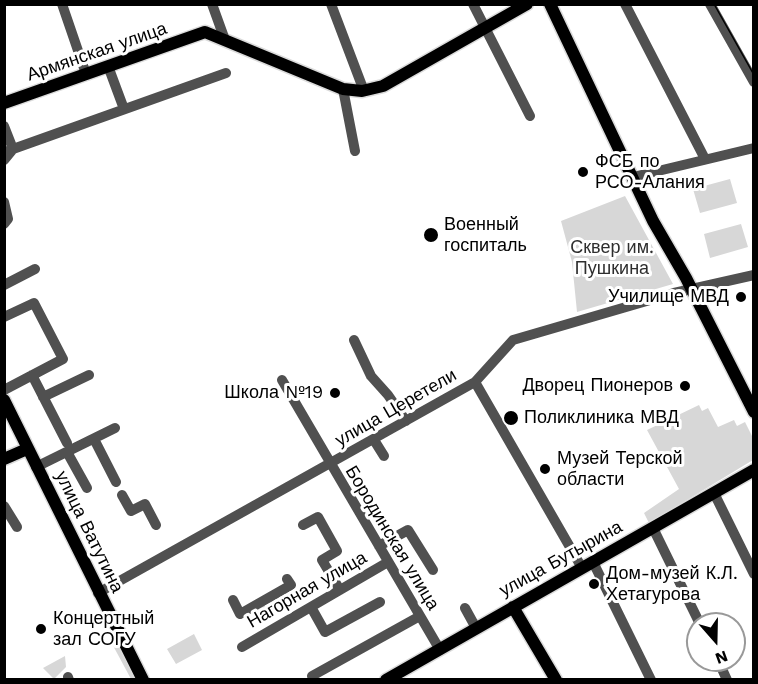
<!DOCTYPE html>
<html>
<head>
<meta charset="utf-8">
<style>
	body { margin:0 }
	#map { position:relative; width:758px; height:684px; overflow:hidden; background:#fff; font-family:"Work Sans",sans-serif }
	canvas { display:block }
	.frame { position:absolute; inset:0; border:6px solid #000; pointer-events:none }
	.north { position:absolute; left:686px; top:612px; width:60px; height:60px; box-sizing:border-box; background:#fff; border:2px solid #999; border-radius:50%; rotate:160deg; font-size:16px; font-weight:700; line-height:24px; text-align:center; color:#000 }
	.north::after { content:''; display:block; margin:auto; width:21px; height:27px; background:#000; clip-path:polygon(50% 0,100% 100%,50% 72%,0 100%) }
</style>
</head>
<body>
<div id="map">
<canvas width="758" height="684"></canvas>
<div class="frame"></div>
<div class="north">N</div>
</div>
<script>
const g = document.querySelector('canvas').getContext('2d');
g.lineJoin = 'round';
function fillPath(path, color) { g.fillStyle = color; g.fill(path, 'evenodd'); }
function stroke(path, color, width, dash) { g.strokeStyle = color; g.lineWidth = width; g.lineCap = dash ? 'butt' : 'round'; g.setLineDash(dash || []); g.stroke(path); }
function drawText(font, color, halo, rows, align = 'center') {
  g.font = font + ' "Work Sans",sans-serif'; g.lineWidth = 6; g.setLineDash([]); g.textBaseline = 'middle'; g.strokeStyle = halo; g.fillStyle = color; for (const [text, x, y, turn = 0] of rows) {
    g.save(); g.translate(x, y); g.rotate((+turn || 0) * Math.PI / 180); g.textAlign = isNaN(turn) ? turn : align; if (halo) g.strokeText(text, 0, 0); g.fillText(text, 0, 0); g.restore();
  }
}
fillPath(new Path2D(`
	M730 179 737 203 700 213 693 189Z
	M625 196 673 284 577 312 572 262 561 221Z
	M741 224 748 247 710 258 704 234Z
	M699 405 702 411 708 408 718 427 734 420 737 426 745 422 753 438V460L649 523 644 513 679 489 647 430Z
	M194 634 202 650 176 664 167 649Z
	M116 638 137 679H131L110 640Z
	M65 656 66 667 54 679 43 668Z`), '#d7d7d7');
stroke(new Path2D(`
	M260 607 267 619`), '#d9d9d9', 10, [10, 5]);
const major = new Path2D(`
	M550 4 653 221 686 278 754 412
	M4 103 205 32 343 89 362 91 383 86 527 4
	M4 400 143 680
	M4 459 27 449
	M513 607 556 680
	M386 680 754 470`);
stroke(major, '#dbdbdb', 15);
stroke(new Path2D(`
	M62 4 86 74
	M212 4 225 40
	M331 4 364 91
	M473 4 530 116
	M625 4 705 159
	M710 4 754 82
	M108 66 124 109
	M343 89 355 151
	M4 126 13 149 8 151
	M4 160 13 149 226 73
	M633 177 754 148
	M4 202 8 219 4 224
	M4 285 35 269
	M4 317 34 303 63 359 4 390
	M354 340 371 376 388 395 406 421
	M32 375 67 443
	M282 380 440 650
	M475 382 582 568
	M43 397 89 375
	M94 439 116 482
	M374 440 384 456
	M67 452 87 488
	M36 467 115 428
	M714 493 754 574
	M122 495 131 511 145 504 156 525
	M4 506 17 527
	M303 525 318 517 337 551 322 560 340 590
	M653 528 700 624
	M379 546 408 530 433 570
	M593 562 651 680
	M98 593 475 382 513 340 674 293 754 275
	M233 600 240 614 291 585 287 579
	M311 607 325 632 380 602
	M465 608 476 628
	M242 647 388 562
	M718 660 727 680
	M312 676 420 616
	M68 677 69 680`), '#505050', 10);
stroke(major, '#000', 12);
stroke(new Path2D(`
	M714 4 754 75`), '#000', 1.5);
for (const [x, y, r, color] of [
	[583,172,6,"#000"],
	[431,235,8,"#000"],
	[741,297,6,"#000"],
	[685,386,6,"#000"],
	[335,393,6,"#000"],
	[511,418,8,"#000"],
	[545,469,6,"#000"],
	[594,584,6,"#000"],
	[41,629,6,"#000"]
]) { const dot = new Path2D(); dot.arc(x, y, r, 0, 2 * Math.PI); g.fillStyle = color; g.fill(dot); stroke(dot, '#fff', 2); }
drawText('18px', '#000', '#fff', [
	["Армянская улица",97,52,-19],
	["улица Церетели",396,408,-30],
	["улица Ватутина",89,532,64],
	["Бородинская улица",392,538,59],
	["улица Бутырина",561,559,-29],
	["Нагорная улица",307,590,-30]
]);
drawText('18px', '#000', '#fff', [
	["ФСБ по",595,162],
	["РСО-Алания",595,183],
	["Военный",444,225],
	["госпиталь",444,246],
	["Училище МВД",729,297,"right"],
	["Дворец Пионеров",673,386,"right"],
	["Школа №19",323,393,"right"],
	["Поликлиника МВД",524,418],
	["Музей Терской",557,459],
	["области",557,480],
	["Дом-музей К.Л.",606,574],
	["Хетагурова",606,595],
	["Концертный",53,619],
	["зал СОГУ",53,640]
], 'left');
drawText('18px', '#2e2e2e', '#fff', [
	["Сквер им.",612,248],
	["Пушкина",612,269]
]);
</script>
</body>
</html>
